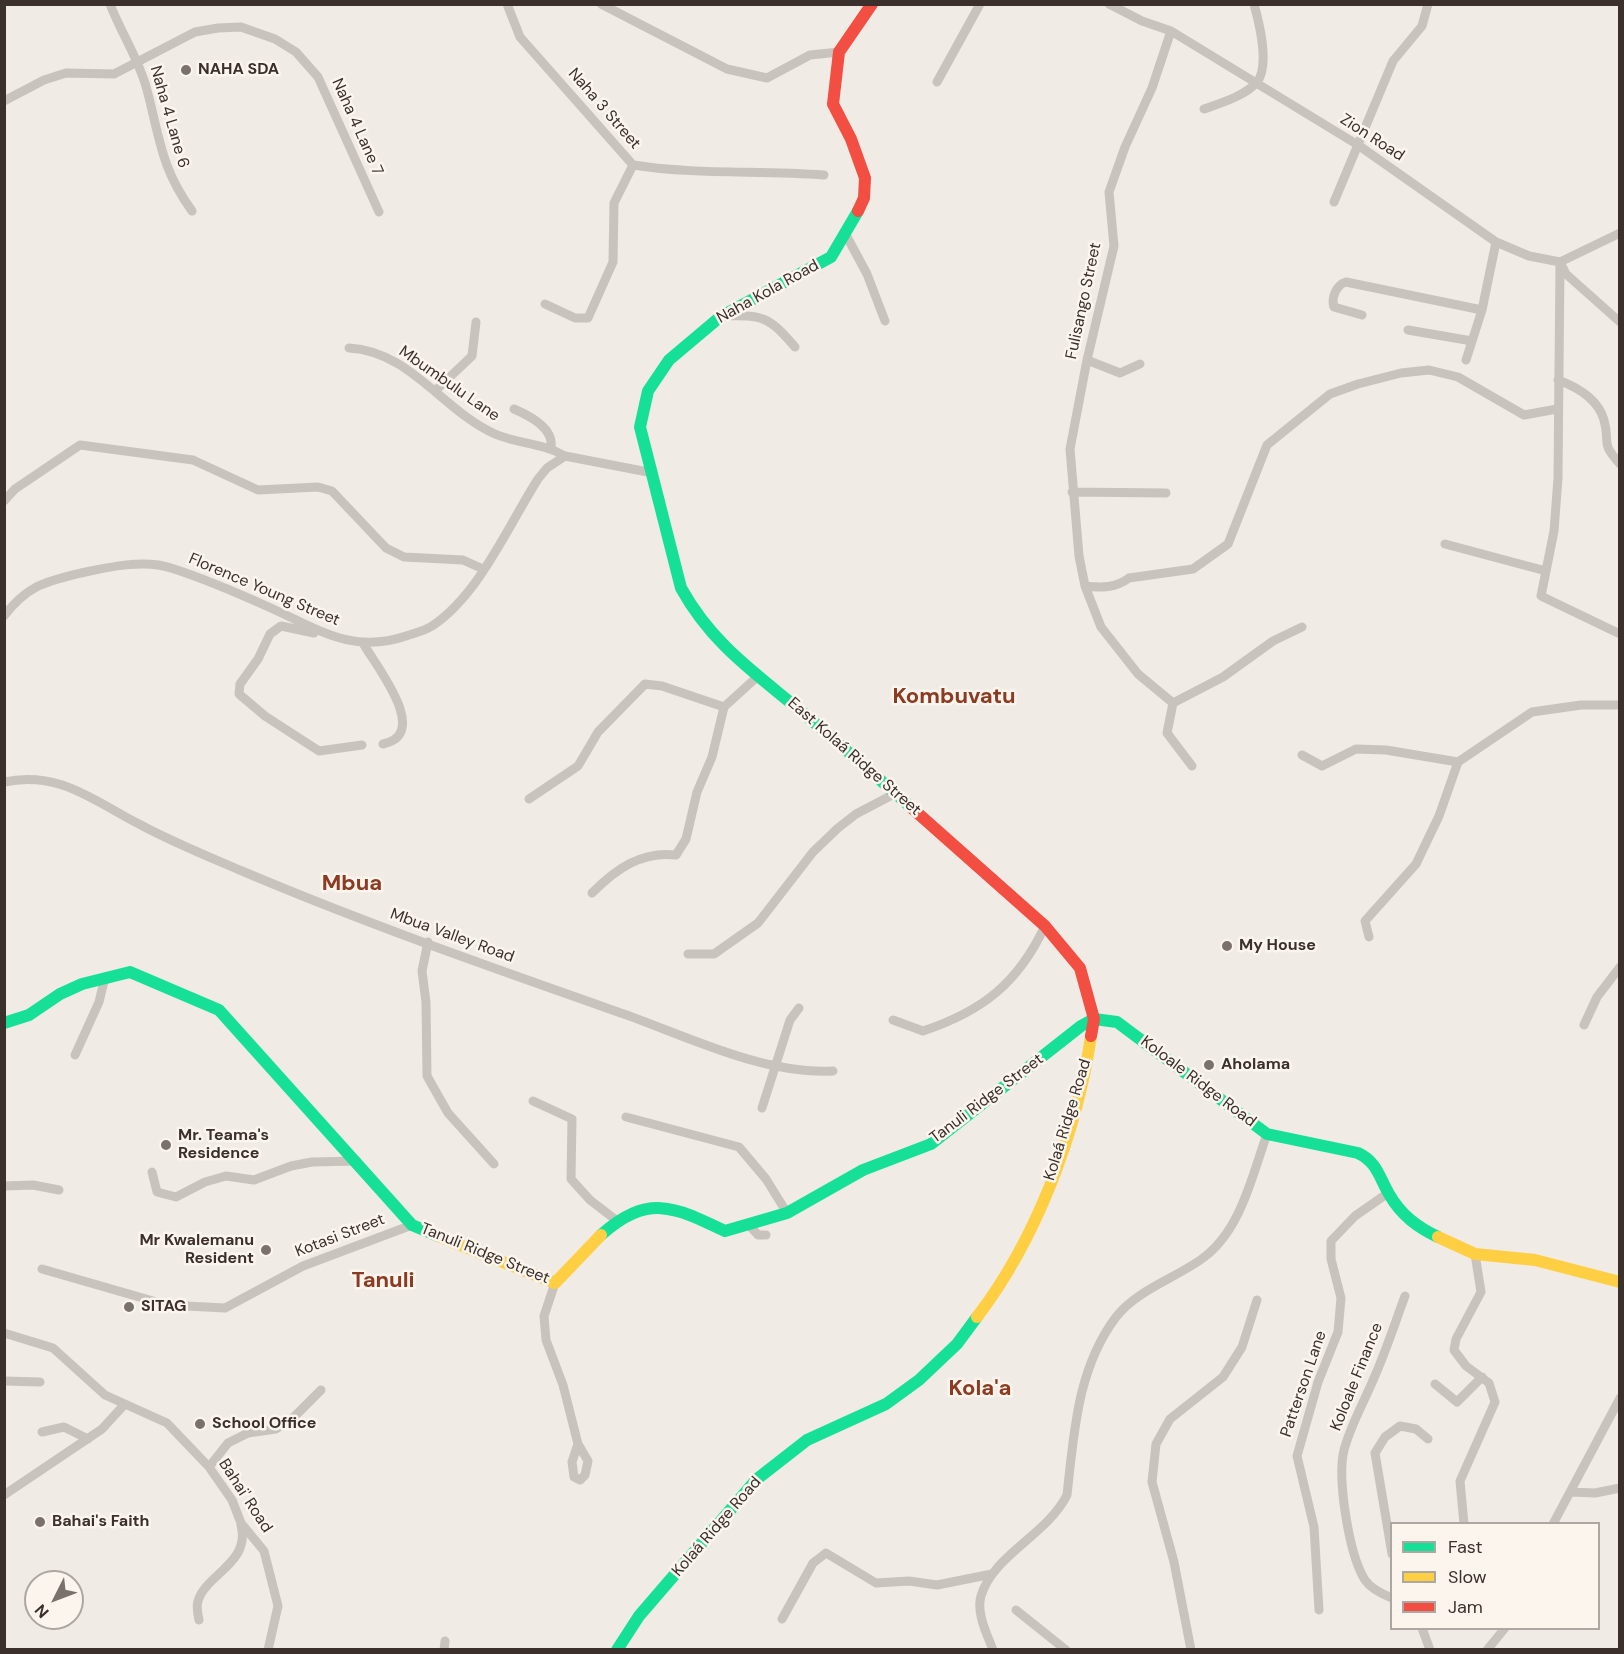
<!DOCTYPE html>
<html>
<head>
<meta charset="utf-8">
<style>
	body { margin:0 }
	#map { position:relative; width:1624px; height:1654px; overflow:hidden; background:#f0ebe5; font-family:"DM Sans",sans-serif }
	canvas { display:block }
	.frame { position:absolute; inset:0; border:6px solid #3b302b; pointer-events:none }
	.legend { position:absolute; left:1390px; top:1522px; width:210px; height:108px; box-sizing:border-box; background:#fbf5ee; border:2px solid #aea6a0; margin:0; padding:8px 10px; list-style:none; font-size:18px; color:#3b302b }
	.legend li { display:flex; align-items:center; gap:12px; height:30px }
	.legend b { width:30px; border:2px solid #aea6a0 }
	.north { position:absolute; left:24px; top:1570px; width:60px; height:60px; box-sizing:border-box; background:#fbf5ee; border:2px solid #aea6a0; border-radius:50%; rotate:228deg; font-size:16px; font-weight:700; line-height:24px; text-align:center; color:#3b302b }
	.north::after { content:''; display:block; margin:auto; width:21px; height:27px; background:#7a716c; clip-path:polygon(50% 0,100% 100%,50% 72%,0 100%) }
</style>
</head>
<body>
<div id="map">
<canvas width="1624" height="1654"></canvas>
<div class="frame"></div>
<ul class="legend">
<li><b style="height:8px;background:#16e098"></b>Fast</li>
<li><b style="height:8px;background:#ffcf43"></b>Slow</li>
<li><b style="height:8px;background:#f24e42"></b>Jam</li>
</ul>
<div class="north">N</div>
</div>
<script>
const g = document.querySelector('canvas').getContext('2d');
g.lineJoin = 'round';
function stroke(path, color, width, dash) { g.strokeStyle = color; g.lineWidth = width; g.lineCap = dash ? 'butt' : 'round'; g.setLineDash(dash || []); g.stroke(path); }
function drawText(font, color, halo, rows, align = 'center') {
  g.font = font + ' "DM Sans",sans-serif'; g.lineWidth = 5; g.setLineDash([]); g.textBaseline = 'middle'; g.strokeStyle = halo; g.fillStyle = color; for (const [text, x, y, turn = 0] of rows) {
    g.save(); g.translate(x, y); g.rotate((+turn || 0) * Math.PI / 180); g.textAlign = isNaN(turn) ? turn : align; if (halo) g.strokeText(text, 0, 0); g.fillText(text, 0, 0); g.restore();
  }
}
stroke(new Path2D(`
	M110 4C121 33 139 59 147 90 160 139 161 168 192 211
	M507 4 520 37 633 165C696 175 760 170 824 175
	M601 4 727 69 767 78 810 55 839 52
	M1109 4 1142 21 1171 31 1358 145 1496 242 1529 256 1560 262 1620 233
	M1171 31 1152 88 1125 147 1109 192 1114 246 1087 360 1070 449 1079 556 1085 586 1101 627 1138 674 1173 703 1223 677 1273 641 1302 627
	M937 82 980 4
	M4 101 44 80 66 73 114 74 195 32 218 28 241 27 275 39 296 52 318 77 379 212
	M1204 109C1221 103 1245 96 1257 82 1270 66 1259 22 1254 4
	M1334 202 1393 61 1422 26 1428 4
	M846 235 867 274 885 321
	M1560 262 1558 478 1554 531 1541 596 1620 634
	M1561 264 1566 274 1620 322
	M545 304 575 318H588L613 262 614 203 633 165
	M1362 315 1334 307C1331 298 1336 285 1346 282L1482 310
	M722 316C764 315 768 316 795 347
	M1408 330 1472 341
	M349 348C410 351 443 411 495 434 518 444 543 443 565 456
	M1087 360 1120 373 1140 364
	M1466 360 1482 310 1496 242
	M1558 380C1577 387 1598 399 1604 420 1611 445 1599 440 1620 464
	M435 391 472 356 476 322
	M514 409C528 415 554 428 551 447
	M1072 492 1166 493
	M4 501 15 489 80 445 193 460 258 490 318 487 332 491 386 548 404 557 463 560 483 569
	M1445 544 1546 571
	M1085 586C1101 588 1116 588 1129 578L1193 569 1228 544 1267 445 1330 394 1358 384 1401 373 1429 370 1458 377 1524 415 1557 409
	M4 616C28 585 45 582 81 573 108 567 145 559 171 568 206 579 240 594 273 609 319 630 354 654 406 636 415 633 424 631 432 626 479 595 508 526 538 479L547 468 565 456 653 473
	M314 633 281 626 270 634 258 659 240 684 239 694 265 716 319 751 362 745
	M363 643C375 665 432 734 383 744
	M1173 703 1167 733 1192 766
	M1302 755 1322 766 1356 749 1386 750 1458 762
	M4 782C59 770 94 801 139 824 172 842 207 856 242 871 367 924 496 969 624 1014 688 1037 765 1075 833 1071
	M529 799 578 766 598 732 645 684 662 686 724 707 757 677
	M592 893C616 869 641 851 676 855L686 839 697 792 712 757 724 707
	M1369 937 1365 921 1416 864 1439 816 1458 762 1532 712 1581 705H1620
	M428 942 422 971 426 1002 427 1076 448 1113 494 1164
	M688 954H714L758 923 813 852 838 828 856 814 896 793
	M893 1020 923 1031C983 1011 1018 983 1045 926
	M1584 1025 1597 997 1620 967
	M75 1055 99 1002 105 977
	M533 1101 572 1119 571 1179 590 1200 616 1220
	M762 1108 790 1020 799 1008
	M626 1117 739 1147 766 1179 787 1213
	M152 1172 157 1192 176 1197 205 1182 226 1176 254 1180 291 1166 312 1162 357 1161
	M4 1186 33 1185 59 1190
	M748 1224 758 1235H766
	M42 1269 167 1305 225 1308 303 1266 412 1225
	M555 1283 544 1316 546 1340 563 1385 578 1444 572 1462 574 1477 580 1480 585 1475 588 1461 578 1444
	M4 1333 53 1348 105 1395 167 1423 209 1467 232 1500 241 1523 264 1551 278 1606 268 1650
	M4 1381 40 1382
	M1435 1384 1457 1402 1482 1377
	M42 1432 64 1427 88 1439
	M209 1467 228 1443 248 1433 276 1429 292 1419 321 1390
	M1571 1492 1595 1493 1620 1488
	M4 1495 102 1429 124 1405
	M1464 1524 1460 1481 1495 1402 1489 1383 1466 1366 1454 1350 1456 1339 1481 1292 1475 1254
	M1553 1524 1620 1398
	M1392 1554 1375 1453 1385 1437 1400 1426 1416 1429 1428 1439
	M1392 1598C1382 1594 1371 1589 1365 1580 1349 1555 1337 1479 1344 1450 1351 1424 1364 1402 1374 1378 1386 1351 1395 1323 1405 1296
	M1016 1610 1066 1650
	M1319 1610 1314 1527 1297 1456 1318 1382 1338 1332 1341 1298 1331 1259V1241L1355 1216 1388 1193
	M782 1619 813 1563 826 1553 876 1583 909 1581 937 1585 992 1574
	M199 1620C198 1615 196 1607 198 1601 206 1574 251 1563 241 1525
	M1422 1628 1430 1650
	M444 1650 445 1641
	M993 1650C987 1634 976 1613 981 1596 993 1555 1047 1535 1067 1495 1074 1433 1077 1369 1116 1317 1137 1290 1176 1278 1203 1258 1241 1230 1252 1176 1267 1134
	M1191 1650 1174 1562 1152 1482 1156 1444 1170 1419 1223 1377 1242 1347 1257 1300
	M1487 1650 1505 1628`), '#c9c3be', 9);
stroke(new Path2D(`
	M858 211 831 257 720 317 669 360 648 391 640 427 681 588C712 644 754 672 802 712 839 744 876 776 913 809
	M1094 1019 1117 1022 1267 1134 1358 1153C1377 1162 1379 1177 1389 1194 1401 1215 1417 1227 1438 1237
	M4 1023 29 1015 60 994 82 984 130 972 219 1010 412 1225 438 1236
	M601 1235C648 1193 675 1207 725 1231L787 1213 863 1170 931 1144 1081 1026 1094 1019
	M617 1650 639 1616 757 1479 807 1440 886 1404 919 1380 957 1344 977 1317`), '#16e098', 12);
stroke(new Path2D(`
	M438 1236 555 1283 601 1235
	M1438 1237 1475 1254 1535 1260 1620 1282
	M977 1317C1036 1240 1077 1132 1091 1036`), '#ffcf43', 12);
stroke(new Path2D(`
	M858 211 864 198 865 178 851 139 833 104 839 52 872 4
	M913 809 1045 926 1080 968 1094 1019 1091 1036`), '#f24e42', 12);
for (const [x, y, r, color] of [
	[186,70,6,"#7a716c"],
	[1227,946,6,"#7a716c"],
	[1209,1065,6,"#7a716c"],
	[166,1145,6,"#7a716c"],
	[266,1250,6,"#7a716c"],
	[129,1307,6,"#7a716c"],
	[200,1424,6,"#7a716c"],
	[40,1522,6,"#7a716c"]
]) { const dot = new Path2D(); dot.arc(x, y, r, 0, 2 * Math.PI); g.fillStyle = color; g.fill(dot); stroke(dot, '#fbf5ee', 2); }
drawText('bold 16px', '#3b302b', '#fbf5ee', [
	["NAHA SDA",198,70],
	["My House",1239,946],
	["Aholama",1221,1065],
	["Mr. Teama's",178,1136],
	["Residence",178,1154],
	["Mr Kwalemanu",254,1241,"right"],
	["Resident",254,1259,"right"],
	["SITAG",141,1307],
	["School Office",212,1424],
	["Bahai's Faith",52,1522]
], 'left');
drawText('16px', '#3b302b', '#fbf5ee', [
	["Naha 3 Street",604,109,49],
	["Naha 4 Lane 6",169,117,74],
	["Naha 4 Lane 7",357,127,66],
	["Zion Road",1372,138,33],
	["Naha Kola Road",768,292,-29],
	["Fulisango Street",1084,301,-78],
	["Mbumbulu Lane",449,384,35],
	["Florence Young Street",264,590,23],
	["East Kolaá Ridge Street",854,757,41],
	["Mbua Valley Road",452,936,20],
	["Koloale Ridge Road",1198,1082,37],
	["Tanuli Ridge Street",987,1099,-37],
	["Kolaá Ridge Road",1068,1120,-73],
	["Kotasi Street",340,1236,-21],
	["Tanuli Ridge Street",485,1254,22],
	["Koloale Finance",1357,1377,-68],
	["Patterson Lane",1304,1384,-71],
	["Bahai' Road",245,1496,57],
	["Kolaá Ridge Road",717,1527,-49]
]);
drawText('bold 22px', '#8c3b22', '#fbf5ee', [
	["Kombuvatu",954,697],
	["Mbua",352,884],
	["Tanuli",383,1281],
	["Kola'a",980,1389]
]);
</script>
</body>
</html>
